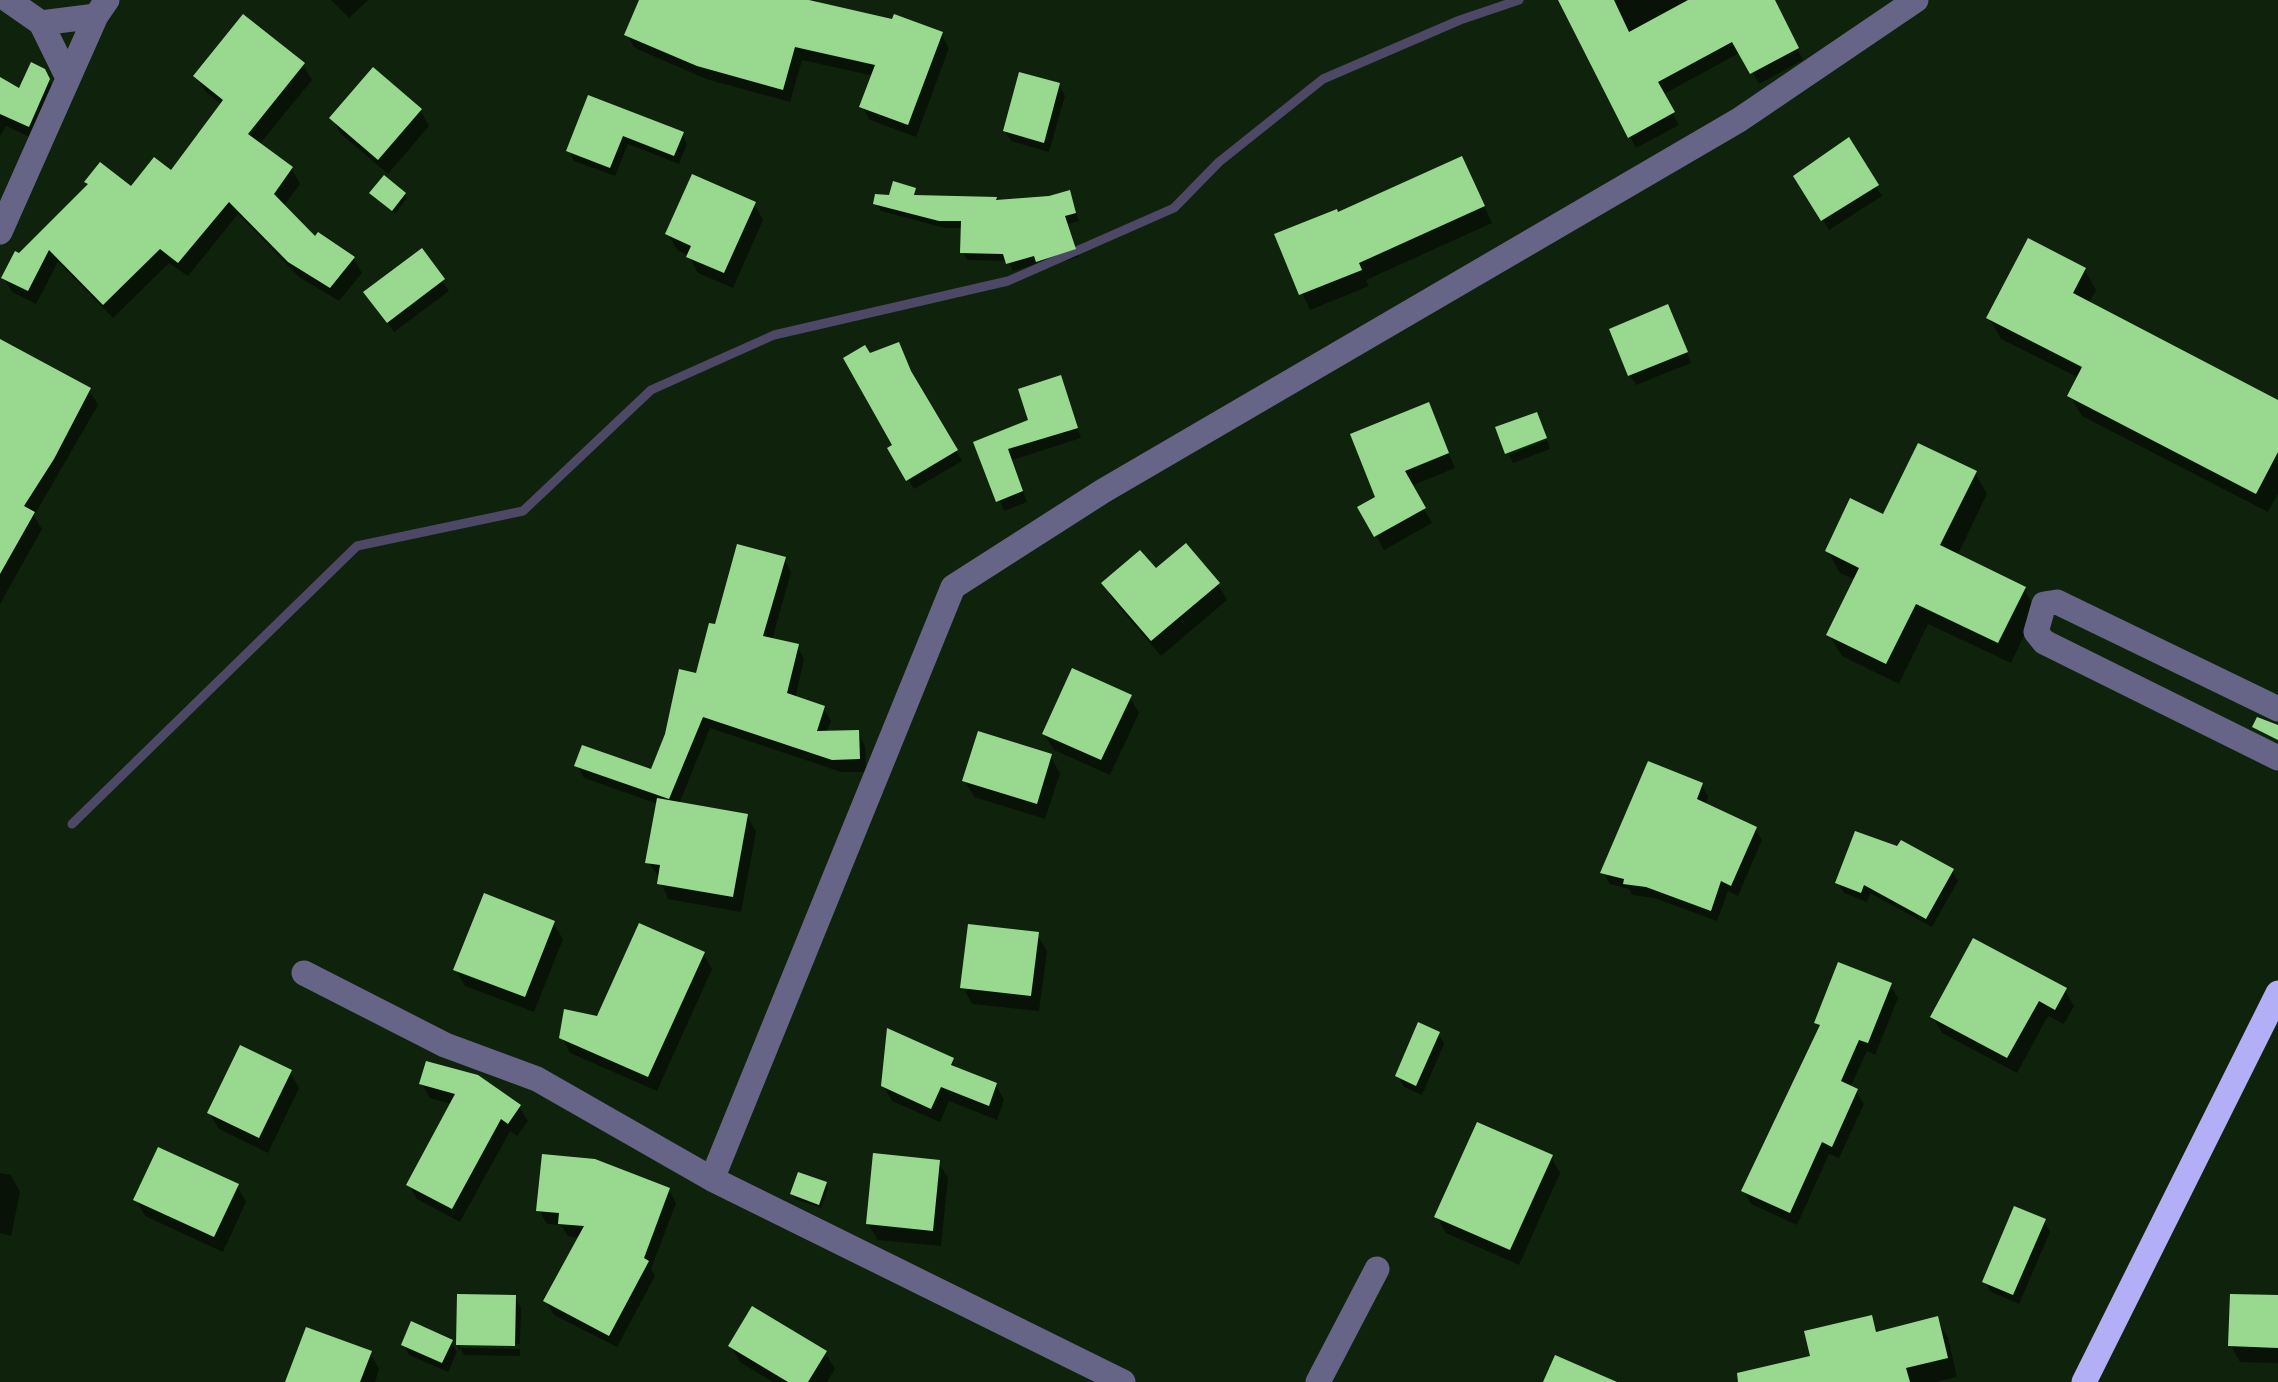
<!DOCTYPE html>
<html>
<head>
<meta charset="utf-8">
<style>
	body { margin:0 }
	canvas { display:block; background:#0f220c }
</style>
</head>
<body>
<canvas width="2278" height="1382"></canvas>
<script>
const g = document.querySelector('canvas').getContext('2d');
g.lineJoin = 'round';
function fillPath(path, color) { g.fillStyle = color; g.fill(path, 'evenodd'); }
function stroke(path, color, width, dash) { g.strokeStyle = color; g.lineWidth = width; g.lineCap = dash ? 'butt' : 'round'; g.setLineDash(dash || []); g.stroke(path); }
fillPath(new Path2D(`
	M331 0H368L349 18Z
	M642 0H816L819 5 941 34 949 48 916 137 870 120 862 107 874 76 802 60 790 102 706 79 635 48 627 35Z
	M1577 0H1773L1803 60 1759 84 1741 52 1662 95 1679 125 1636 148 1563 6Z
	M303 65 312 80 259 145 292 169 300 184 283 207 316 240 353 258 362 273 339 301 299 277 238 214 188 276 169 263 113 318 58 262 36 304 12 292 4 278 20 256 131 190 171 173 222 105 205 91 196 76Z
	M44 71 57 96 38 141 6 126 0 136V79L20 92Z
	M1059 85 1065 96 1049 152 1011 141 1005 131Z
	M589 98 682 134 687 144 679 164 628 144 615 176 574 161 569 151Z
	M420 110 429 126 388 174 341 134 332 118Z
	M1848 141 1882 196 1829 230 1796 177Z
	M1470 175 1492 223 1366 280 1369 286 1310 310 1277 236Z
	M914 190 919 198 997 202 1050 198 1069 193 1079 221 1068 224 1079 257 1042 268 1040 263 1013 271 1008 261 967 260 963 252V228H945L881 211 876 203Z
	M372 194H404L407 198 395 214Z
	M754 204 763 220 733 288 698 273 689 256 677 250 668 234Z
	M421 251 449 291 394 332 373 303Z
	M2084 269 2096 290 2088 304 2278 403V493L2268 512 2082 416 2070 396 2079 378 2001 339 1989 318Z
	M1673 317 1691 363 1636 385 1630 375Z
	M0 342 89 390 98 405 34 516 42 529 0 604Z
	M869 357 916 383 962 461 914 489 890 449 896 446Z
	M1060 378 1081 438 1012 460 1027 502 1004 511 976 443 1031 422Z
	M1428 406 1455 468 1411 486 1432 523 1384 550 1360 508 1378 498Z
	M1547 440 1550 449 1513 463 1509 455Z
	M1975 473 1987 494 1957 556 2024 589 2036 610 2011 663 1928 624 1899 684 1842 656 1829 635 1856 580 1840 573 1828 551 1885 518Z
	M784 559 791 572 772 640 797 646 804 659 795 699 824 708 831 721 826 733H858L865 746 866 772H841L710 728 679 804 747 816 756 832 741 912 668 899 660 879 648 862 658 804 584 778 577 765 652 772 698 676 716 627Z
	M1156 571 1218 584 1227 600 1161 656 1113 600 1104 584Z
	M1130 697 1139 713 1110 775 1054 750 1044 734Z
	M1050 756 1060 773 1045 819 974 797 965 781Z
	M1702 785 1708 797 1705 806 1755 829 1762 840 1738 896 1728 891 1717 921 1654 898 1632 895 1629 889 1610 884 1603 873Z
	M1952 871 1958 881 1932 927 1870 893 1867 902 1844 893 1838 883Z
	M553 923 563 939 534 1012 465 986 456 970Z
	M1037 935 1047 951 1039 1011 972 1004 963 987Z
	M703 954 712 969 657 1091 570 1053 562 1037Z
	M1890 985 1898 998 1875 1055 1867 1051 1850 1088 1856 1091 1864 1104 1839 1158 1829 1154 1797 1225 1751 1204 1744 1191 1821 1028 1817 1022Z
	M2065 990 2074 1006 2064 1024 2048 1016 2017 1073 1942 1033 1933 1017Z
	M1438 1033 1444 1044 1422 1095 1404 1087 1398 1076Z
	M952 1060 957 1070 996 1085 1004 1100 997 1120 949 1101 940 1122 892 1101 883 1085Z
	M290 1072 299 1088 268 1153 219 1129 209 1113Z
	M422 1084 519 1107 528 1121 517 1136 510 1131 460 1222 417 1199 409 1185 452 1104 430 1098Z
	M1551 1157 1560 1173 1519 1265 1446 1233 1437 1217Z
	M938 1162 948 1178 941 1246 878 1240 868 1224Z
	M0 1173 11 1175 20 1192 11 1236 0 1233Z
	M825 1184 828 1188 821 1208 795 1199 792 1194Z
	M237 1185 246 1202 223 1252 145 1216 136 1200Z
	M669 1190 676 1203 651 1269 655 1276 617 1347 554 1315 546 1301 580 1238 568 1236 561 1225 547 1224 539 1210Z
	M2044 1221 2050 1232 2019 1304 1991 1292 1985 1282Z
	M460 1296 515 1297 521 1308 520 1344 460 1343V1348L520 1349V1356L464 1355 460 1348 458 1351Z
	M2278 1298V1363L2240 1362 2231 1346Z
	M1870 1318 1879 1333 1937 1319 1948 1338 1957 1377 1936 1382H1750L1813 1357Z
	M451 1342 457 1352 448 1372 409 1355 404 1345Z
	M731 1346 825 1353 835 1369 827 1382H773L740 1362Z
	M370 1353 379 1369 375 1382H288Z`), '#0007');
stroke(new Path2D(`
	M72 824 357 546 523 511 651 390 774 335 1008 281 1174 208 1219 162 1323 79 1460 20 1519 0`), '#4d4866', 9);
fillPath(new Path2D(`
	M639 0H809L892 19 894 14 943 32 908 125 859 107 875 65 795 47 783 90 697 66 624 35Z
	M1558 0H1614L1629 32 1688 0H1775L1799 48 1750 74 1732 42 1658 82 1675 112 1628 138Z
	M243 14 305 63 248 134 293 167 274 194 315 236 318 232 355 257 330 288 288 262 229 202 178 263 160 249 103 305 49 250 28 291 1 278 15 251 19 253 88 184 84 182 100 162 131 186 154 157 171 170 223 100 193 76Z
	M31 62 45 69 50 79 29 127 0 114V77L19 88Z
	M373 67 422 109 378 160 329 118Z
	M1019 72 1060 83 1044 143 1003 131Z
	M588 95 684 132 674 156 623 136 610 168 566 151Z
	M1849 137 1879 185 1821 221 1793 176Z
	M1462 156 1485 206 1359 263 1362 270 1299 295 1274 234 1337 209 1338 212Z
	M692 174 756 202 724 273 686 257 691 246 665 234Z
	M384 175 406 193 392 211 369 193Z
	M893 181 916 188 914 195 997 197 996 200 1049 196 1070 190 1076 213 1065 216 1076 249 1036 262 1034 256 1006 264 1003 254 960 253 961 221H939L873 204 875 194 889 195Z
	M2028 238 2086 268 2073 293 2278 400V452L2256 494 2067 396 2082 367 1986 318Z
	M422 248 445 279 387 323 363 292Z
	M1668 304 1688 352 1628 376 1609 329Z
	M0 339 91 388 54 459 24 506 35 512 0 574Z
	M899 342 911 371 958 450 906 481 887 448 892 445 843 358 865 345 870 353Z
	M1061 375 1078 428 1008 449 1023 491 996 502 973 442 1028 420 1018 389Z
	M1429 402 1449 453 1405 471 1426 508 1374 537 1357 507 1375 497 1350 434Z
	M1537 412 1547 438 1505 454 1495 427Z
	M1918 443 1977 471 1940 545 2026 587 1998 643 1916 604 1886 664 1826 635 1859 568 1825 551 1850 498 1883 514Z
	M1186 543 1220 583 1151 641 1101 583 1140 550 1156 568Z
	M737 544 786 557 763 636 799 644 787 693 825 706 817 731 859 730 860 759 832 760 703 717 669 799 574 766 582 745 651 769 665 734 679 669 696 673 709 623 715 624Z
	M1072 668 1132 695 1101 760 1042 734Z
	M2257 717 2278 725V740L2252 727Z
	M978 731 1052 754 1037 804 962 781Z
	M1648 761 1703 783 1697 799 1757 827 1731 886 1721 881 1711 911 1646 887 1623 884 1624 879 1600 873Z
	M657 798 748 814 733 897 657 884 660 865 645 863Z
	M1855 831 1897 846 1901 840 1954 869 1926 919 1864 885 1861 893 1835 883Z
	M484 893 555 921 525 997 453 970Z
	M639 923 705 952 648 1077 559 1038 564 1009 597 1016Z
	M968 924 1039 932 1031 996 960 988Z
	M1973 938 2067 988 2055 1010 2039 1001 2007 1058 1930 1017Z
	M1838 962 1892 983 1868 1043 1859 1040 1841 1081 1858 1089 1832 1147 1822 1142 1790 1213 1741 1191 1820 1025 1814 1023Z
	M1418 1022 1440 1032 1416 1086 1395 1076Z
	M887 1028 954 1058 951 1065 997 1083 989 1106 941 1087 931 1109 881 1086Z
	M240 1045 292 1070 259 1138 207 1113Z
	M426 1061 478 1075 521 1105 508 1124 501 1119 452 1209 406 1185 455 1094 419 1084Z
	M1477 1122 1553 1155 1510 1250 1434 1217Z
	M158 1147 239 1184 214 1237 133 1200Z
	M873 1153 940 1160 933 1231 866 1224Z
	M542 1154 595 1159 670 1188 644 1258 649 1261 609 1336 543 1301 584 1226 558 1224 559 1213 536 1211Z
	M798 1172 827 1182 819 1205 790 1194Z
	M2014 1206 2046 1219 2013 1295 1982 1282Z
	M457 1294 516 1295 515 1346 456 1345Z
	M2230 1294 2278 1295V1348L2228 1346Z
	M752 1306 827 1351 808 1382H788L728 1346Z
	M1872 1315 1876 1332 1938 1316 1948 1358 1906 1368 1910 1382H1738L1737 1373 1810 1356 1804 1331Z
	M411 1321 453 1340 442 1363 401 1345Z
	M306 1327 372 1351 360 1382H285Z
	M1555 1355 1617 1382H1543Z`), '#98d98f');
stroke(new Path2D(`
	M8 0 41 23 68 78
	M41 23 96 16
	M0 232 96 16 107 0
	M2278 709 2057 602 2044 604 2036 632 2044 642 2278 758
	M304 973 445 1045 537 1079 712 1179 1123 1382
	M712 1179 953 587 1103 491 1739 120 1916 0
	M1318 1382 1377 1269`), '#666588', 25);
stroke(new Path2D(`
	M2084 1382 2278 993`), '#b2aff7', 25);
</script>
</body>
</html>
